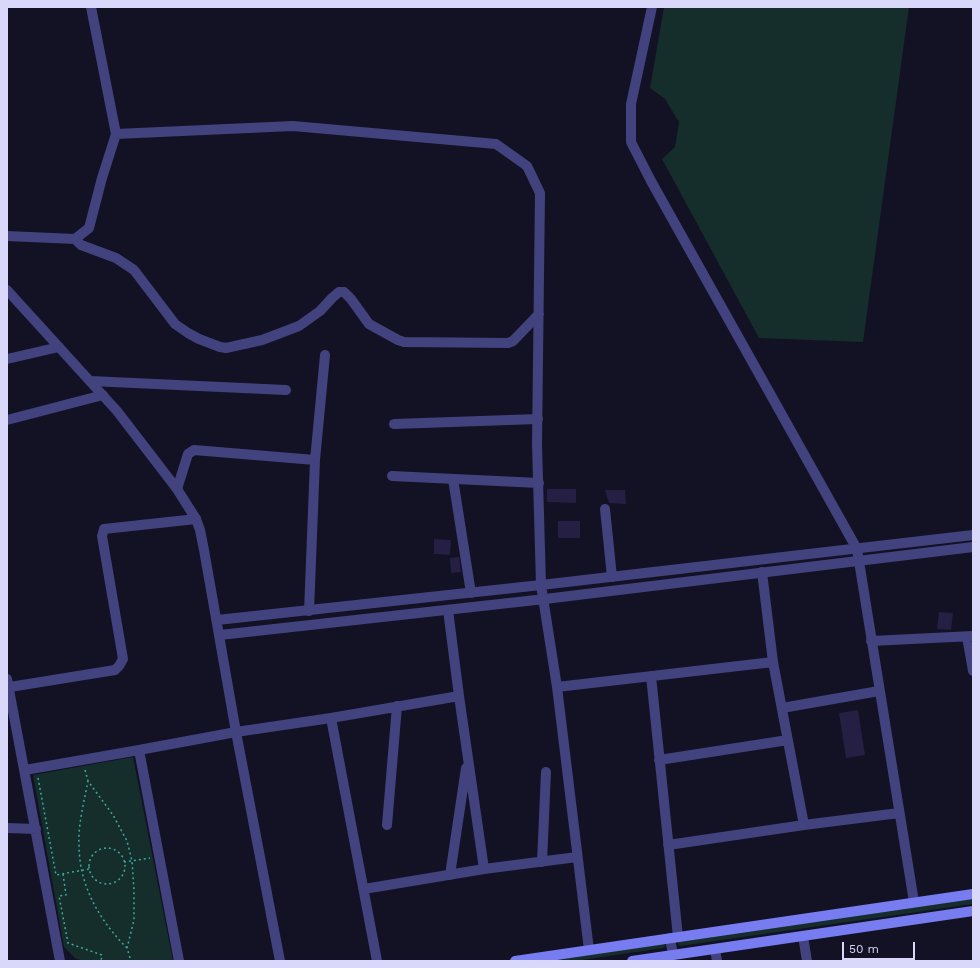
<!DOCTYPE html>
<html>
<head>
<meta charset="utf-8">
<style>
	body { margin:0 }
	#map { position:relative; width:980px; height:968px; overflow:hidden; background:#131124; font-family:"Work Sans",sans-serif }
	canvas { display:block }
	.frame { position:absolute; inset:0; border:8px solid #d9d8fb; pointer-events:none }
	.scale { position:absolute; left:842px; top:942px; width:73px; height:18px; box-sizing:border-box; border:2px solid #d9d8fb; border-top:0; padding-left:5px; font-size:12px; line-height:14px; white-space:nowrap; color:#d9d8fb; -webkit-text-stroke:3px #131124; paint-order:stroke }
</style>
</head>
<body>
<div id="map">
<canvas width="980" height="968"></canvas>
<div class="frame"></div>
<div class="scale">50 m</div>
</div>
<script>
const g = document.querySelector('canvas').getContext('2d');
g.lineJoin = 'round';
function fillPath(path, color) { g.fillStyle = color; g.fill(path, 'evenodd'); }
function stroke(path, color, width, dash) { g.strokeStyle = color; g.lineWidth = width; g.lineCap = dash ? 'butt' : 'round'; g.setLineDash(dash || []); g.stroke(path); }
fillPath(new Path2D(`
	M664 7H909L863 342 759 338 662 159 675 147 679 122 665 99 650 88Z
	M133 757 173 961H82L75 958 64 947 33 775Z
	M973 899V904L680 946 678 944 679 942Z
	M663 944 666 946 663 948 575 961H546Z`), '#152d2b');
fillPath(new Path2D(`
	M547 489H576V503L547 502Z
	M605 490H625L626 504 609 503Z
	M558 521H580V538H558Z
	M434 539 451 540 450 555 434 554Z
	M459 557 461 572 451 573 450 558Z
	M939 612 953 613 951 630 937 629Z
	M858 710 865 755 846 758 839 713Z`), '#241f43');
stroke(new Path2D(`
	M85 770 88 781
	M38 778 56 875 89 869
	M89 866a18 18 0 1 1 36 0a18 18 0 1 1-36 0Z
	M124 862 150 858
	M63 874 66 895 59 896 68 943 102 955 101 961
	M127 948C99 920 79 885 79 845 78 824 84 802 88 781L113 815 127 841 132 861 134 890V920L127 948 131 961`), '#3cab9e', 1.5, [2, 3]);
stroke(new Path2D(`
	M652 7 631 104V142L651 181 857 549 914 902
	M116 134 293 126 496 144 527 166 540 193 537 444 541 585 557 687 589 950
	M7 236 75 239 89 228 102 178 116 134 91 7
	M75 239 81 245 116 258 134 270 175 324 188 333 199 339 220 347 226 348 262 340 299 326 320 311 332 298 339 292H344L351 299 369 324 398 340 404 342 508 343 513 341 539 314
	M7 359 59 347
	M90 381 286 390
	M7 420 103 395
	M394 424 538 419
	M392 476 539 483
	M453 479 471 593
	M177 489 188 454 194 450 315 460
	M605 509 612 577
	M762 572 773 662 804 825
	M448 610 459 696 484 869
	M309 611 315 460 325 355
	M967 637 973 671
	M871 641 973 636
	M651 676 678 937
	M7 679 60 961
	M10 687 115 670 119 666 123 659 102 536 104 529 196 519
	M557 687 773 662
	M782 708 879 691
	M331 718 377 961
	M139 750 179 961
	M659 760 788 740
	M25 770 139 750 236 732 331 718 459 696
	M387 825 397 706
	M7 828 36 829
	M668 845 804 825 899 813
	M542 862 546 772
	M450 875 466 768
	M364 889 484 869 577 857
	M803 936 807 961
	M670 938 673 955
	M715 949 717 961`), '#41427e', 10);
stroke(new Path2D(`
	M7 290 117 411 177 489 196 519 200 530 204 550 236 732 280 961
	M217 620 541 585 973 535
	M220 635 545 599 973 547`), '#41427e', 10);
stroke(new Path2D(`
	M515 961 973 894
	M632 961 973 911`), '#787cf1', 10);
</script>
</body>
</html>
